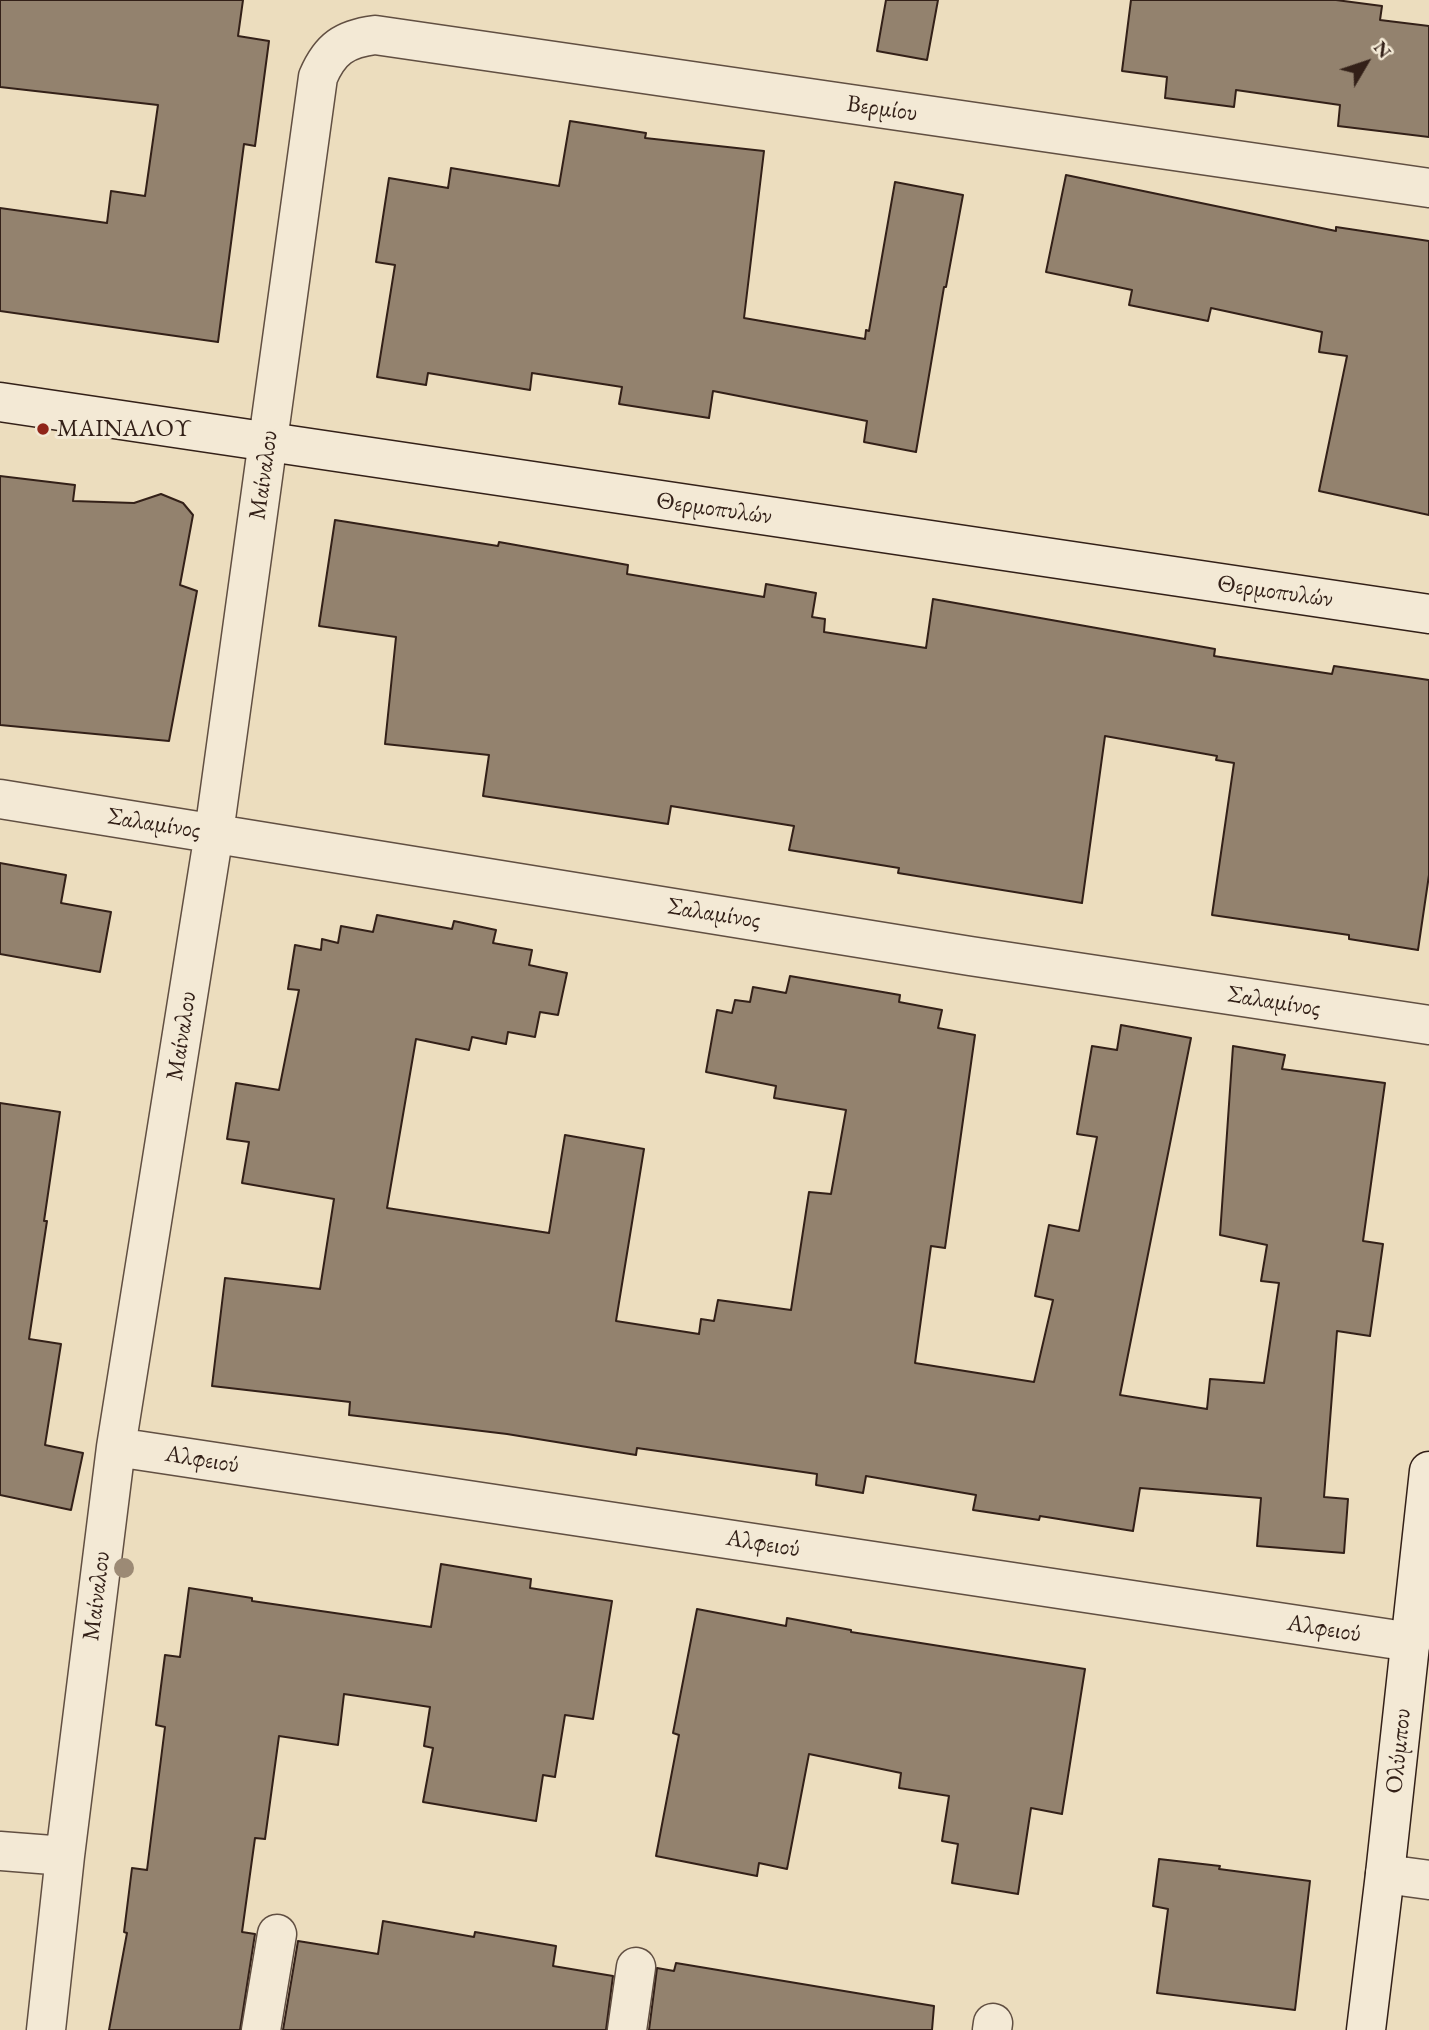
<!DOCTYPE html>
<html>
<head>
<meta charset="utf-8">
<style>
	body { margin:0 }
	#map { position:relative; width:1429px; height:2030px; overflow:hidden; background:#ecddbe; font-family:"EB Garamond",serif }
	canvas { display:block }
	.north { position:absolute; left:1331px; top:28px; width:70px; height:70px; -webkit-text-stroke:5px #f3e9d5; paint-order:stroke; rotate:51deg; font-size:19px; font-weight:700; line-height:28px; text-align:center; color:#332018 }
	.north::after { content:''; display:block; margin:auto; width:24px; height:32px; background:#332018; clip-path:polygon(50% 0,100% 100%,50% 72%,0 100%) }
</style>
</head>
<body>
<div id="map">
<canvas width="1429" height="2030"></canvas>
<div class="north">N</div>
</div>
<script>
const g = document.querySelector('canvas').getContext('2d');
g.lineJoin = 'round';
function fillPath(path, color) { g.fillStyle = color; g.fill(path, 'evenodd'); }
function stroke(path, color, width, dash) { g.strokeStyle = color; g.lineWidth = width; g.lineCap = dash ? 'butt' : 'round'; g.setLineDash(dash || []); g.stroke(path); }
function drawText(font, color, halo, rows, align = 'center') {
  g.font = font + ' "EB Garamond",serif'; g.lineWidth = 6; g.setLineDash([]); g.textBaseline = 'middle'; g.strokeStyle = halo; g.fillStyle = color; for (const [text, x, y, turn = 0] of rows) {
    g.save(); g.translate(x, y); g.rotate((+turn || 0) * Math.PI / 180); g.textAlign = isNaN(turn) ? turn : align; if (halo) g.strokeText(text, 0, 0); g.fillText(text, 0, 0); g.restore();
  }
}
const building = new Path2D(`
	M0 0H243L238 36 269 41 255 146 244 144 218 342 0 311V208L107 223 111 191 145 196 158 105 0 87Z
	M886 0H938L927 60 877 51Z
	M1131 0H1336L1382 6 1380 20 1429 26V137L1338 126 1340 105 1236 90 1234 107 1165 98 1167 77 1122 71Z
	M570 121 646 133 645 138 764 151 744 318 865 339 866 330 869 331 895 182 963 195 946 287H944L916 452 864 442 867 421 713 391 709 418 619 404 622 387 532 373 530 390 428 373 426 385 377 377 395 265 376 262 389 178 448 188 451 168 559 186Z
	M1066 175 1336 231V227L1429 241V515L1319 491 1347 356 1319 352 1322 332 1211 308 1208 321 1129 305 1132 290 1046 272Z
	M0 476 75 485 73 501 134 503 161 494 183 503 193 515 180 585 197 591 169 741 0 725Z
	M335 520 498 546 499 542 628 565 627 574 764 597 766 584 816 593 812 617 825 619 824 632 926 648 933 599 1215 649 1214 656 1332 674 1334 666 1429 680V875L1418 950 1349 939V935L1212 915 1234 763 1216 760 1217 756 1105 736 1082 903 898 873 899 868 789 850 794 826 671 806 668 824 483 796 489 755 385 744 396 637 319 626Z
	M0 863 66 875 61 903 111 912 100 972 0 954Z
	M377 915 452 929 454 921 496 930 493 943 532 950 529 965 567 973 558 1015 540 1012 535 1037 508 1032 506 1044 472 1037 469 1050 416 1039 387 1208 549 1233 565 1135 644 1149 616 1321 699 1334 701 1319 714 1321 718 1300 791 1310 809 1192 831 1194 846 1110 774 1098 776 1086 706 1072 717 1010 732 1013 735 1000 750 1002 753 987 786 993 790 976 900 995 899 1002 942 1010 938 1028 975 1035 945 1248 931 1246 915 1363 1034 1382 1053 1300 1035 1296 1049 1225 1079 1231 1097 1137 1077 1134 1092 1046 1117 1050 1121 1025 1191 1038 1120 1395 1207 1409 1210 1379 1264 1383 1279 1283 1261 1281 1267 1245 1220 1235 1233 1046 1285 1055 1282 1069 1385 1083 1363 1241 1383 1244 1370 1336 1337 1331 1324 1497 1348 1499 1344 1553 1257 1546 1261 1498 1140 1488 1133 1531 1040 1516 1039 1520 973 1510 976 1495 866 1476 863 1493 816 1485 817 1474 637 1448 636 1455 507 1434 349 1415 350 1402 212 1386 225 1278 320 1289 334 1199 242 1183 249 1142 227 1139 236 1083 279 1090 299 990 288 989 295 945 321 950 322 939 338 943 341 926 373 932Z
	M0 1103 60 1112 44 1221H47L29 1339 61 1344 45 1445 83 1453 71 1510 0 1495Z
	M441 1564 531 1579 530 1588 612 1601 593 1719 565 1715 555 1777 543 1775 536 1821 423 1802 433 1748 424 1746 430 1707 344 1694 338 1745 279 1736 265 1839 255 1838 242 1932 255 1934 240 2030H109L127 1933 124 1932 132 1868 147 1870 165 1727 156 1725 165 1655 180 1657 189 1588 252 1598V1601L431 1627Z
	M697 1609 786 1626 787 1618 851 1630V1632L1085 1669 1062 1814 1031 1808 1018 1894 952 1883 958 1844 942 1841 949 1796 899 1788 901 1773 809 1754 787 1869 759 1863 757 1876 656 1856 679 1735 673 1733Z
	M1159 1859 1220 1866 1219 1869 1310 1881 1295 2010 1157 1993 1168 1909 1153 1906Z
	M383 1921 474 1937 475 1932 556 1946 553 1966 613 1976 606 2030H283L298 1941 378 1954Z
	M676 1963 934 2006 932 2030H649L657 1968 674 1971Z`);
fillPath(building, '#93826e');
stroke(building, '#332018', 2);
const street = new Path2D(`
	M0 799 970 956 1429 1025
	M116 1447 1411 1642
	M0 1851 65 1856
	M1385 1874 1429 1880
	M46 2030 65 1856 116 1447 214 833 318 77C330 49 344 39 375 35L1429 188
	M261 2030 277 1934
	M627 2030 636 1967
	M992 2030 993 2023`);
const secondary = new Path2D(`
	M0 402 1429 614
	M1366 2030 1385 1874 1429 1471`);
stroke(street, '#614f42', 41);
stroke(secondary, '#332018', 41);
stroke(street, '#f3e9d5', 38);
stroke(secondary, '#f3e9d5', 38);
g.fillStyle = '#9c8a75';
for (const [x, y] of [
	[124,1568]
]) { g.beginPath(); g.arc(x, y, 10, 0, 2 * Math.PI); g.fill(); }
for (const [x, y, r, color] of [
	[43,429,7,"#8f2418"]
]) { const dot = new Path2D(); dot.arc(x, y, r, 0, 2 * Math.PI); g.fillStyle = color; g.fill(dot); stroke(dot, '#f3e9d5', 2.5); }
drawText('24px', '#332018', '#f3e9d5', [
	["Βερμίου",882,109,8],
	["Μαίναλου",264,475,-82],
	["Θερμοπυλών",714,509,8],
	["Θερμοπυλών",1275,592,8],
	["Σαλαμίνος",154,824,9],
	["Σαλαμίνος",714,914,9],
	["Σαλαμίνος",1274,1002,9],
	["Μαίναλου",182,1036,-81],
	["Αλφειού",202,1460,9],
	["Αλφειού",763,1544,9],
	["Μαίναλου",97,1596,-83],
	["Αλφειού",1324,1629,9],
	["Ολύμπου",1399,1751,-84]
]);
drawText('24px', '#332018', '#f3e9d5', [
	["ΜΑΙΝΑΛΟΥ",57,429]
], 'left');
</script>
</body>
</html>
